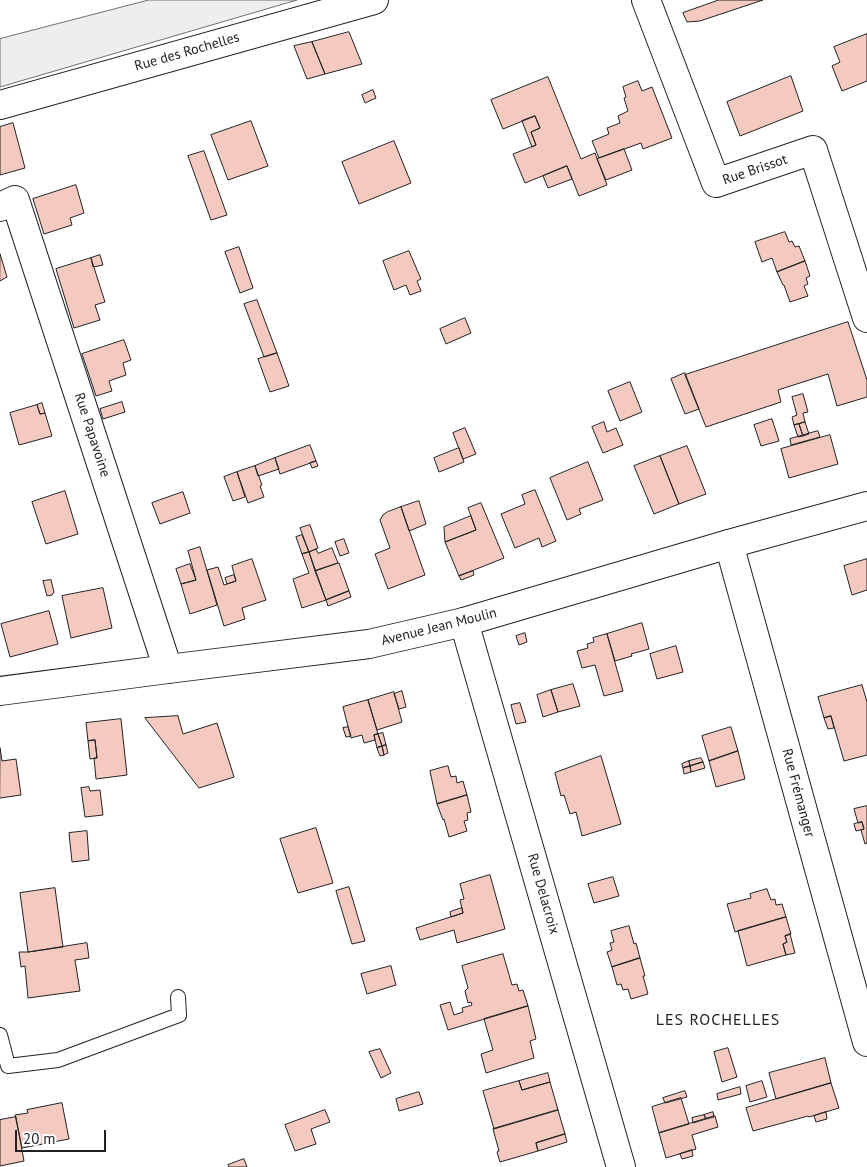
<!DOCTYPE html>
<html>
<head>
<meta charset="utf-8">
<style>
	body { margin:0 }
	#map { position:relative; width:867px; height:1167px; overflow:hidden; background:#fff; font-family:"PT Sans",sans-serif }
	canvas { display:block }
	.scale { position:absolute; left:15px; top:1130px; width:91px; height:22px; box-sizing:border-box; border:2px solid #222; border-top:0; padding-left:6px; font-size:15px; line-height:18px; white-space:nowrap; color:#222; -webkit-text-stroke:4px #fff; paint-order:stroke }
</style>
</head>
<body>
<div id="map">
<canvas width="867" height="1167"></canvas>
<div class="scale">20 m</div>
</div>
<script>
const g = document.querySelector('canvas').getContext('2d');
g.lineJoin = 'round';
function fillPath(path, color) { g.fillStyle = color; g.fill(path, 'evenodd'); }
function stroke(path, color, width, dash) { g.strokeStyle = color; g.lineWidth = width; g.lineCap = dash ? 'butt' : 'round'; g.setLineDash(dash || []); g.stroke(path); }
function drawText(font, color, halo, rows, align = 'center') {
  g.font = font + ' "PT Sans",sans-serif'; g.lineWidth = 4; g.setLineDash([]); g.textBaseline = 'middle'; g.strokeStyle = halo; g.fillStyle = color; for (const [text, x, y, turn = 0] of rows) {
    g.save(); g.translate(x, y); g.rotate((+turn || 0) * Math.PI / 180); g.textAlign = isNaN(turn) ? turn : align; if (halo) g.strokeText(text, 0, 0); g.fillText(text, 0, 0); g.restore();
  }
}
const green = new Path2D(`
	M149 0H297L0 87V39Z`);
fillPath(green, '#eee');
stroke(green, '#6f6f6f', 1);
const building = new Path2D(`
	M719 0H763L700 21 687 22 683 13Z
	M349 32 362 64 325 74 312 42Z
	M867 34V81L842 91 832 66 840 62 834 47Z
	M312 42 325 74 307 79 294 46Z
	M791 76 803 111 740 136 727 102Z
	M548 77 581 159 595 153 607 185 579 196 567 166 525 183 513 154 536 145 531 132 540 128 535 116 503 129 491 100Z
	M638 81 642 91 652 87 672 138 643 149 641 143 599 158 592 141 609 134 607 128 620 123 618 116 628 111 624 98 626 97 623 87Z
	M373 90 376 98 365 103 362 95Z
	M535 116 540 128 531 132 536 145 532 147 522 121Z
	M251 121 268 166 228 180 211 135Z
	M13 123 25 168 0 175V127Z
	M394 141 411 183 359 204 342 162Z
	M624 149 632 170 606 180 597 159Z
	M204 151 227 215 211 220 188 156Z
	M567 166 572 179 548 188 543 176Z
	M76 185 84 213 70 218 72 225 44 234 33 199Z
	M785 232 789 242 792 241 795 247 799 246 805 261 777 272 772 258 762 262 755 242Z
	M239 247 253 288 240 293 225 252Z
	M409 251 421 279 417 281 421 291 410 295 406 285 394 290 383 261Z
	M0 254 7 277 0 281Z
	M100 255 103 265 93 267 91 258Z
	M91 258 105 302 95 305 100 320 74 328 56 269Z
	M805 261 810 276 806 278 808 284 804 286 808 296 790 302 784 285H783L777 272Z
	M257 300 277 353 264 357 244 304Z
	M465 318 471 333 446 344 440 329Z
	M848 322 867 380V397L837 406 828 374 778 390 781 402 706 427 685 375Z
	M124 340 131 360 123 363 126 375 109 381 112 391 96 396 82 354Z
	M277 353 289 386 270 392 258 359Z
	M685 373 699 409 685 414 671 379Z
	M630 382 642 412 620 421 608 391Z
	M803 394 808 412 803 413 805 422 794 425 792 417 797 415 792 397Z
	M122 402 125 412 103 419 100 409Z
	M42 403 45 413 40 414 37 405Z
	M37 405 40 414 45 413 52 436 19 445 10 413Z
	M772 419 779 441 761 446 754 425Z
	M604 422 607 432 616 428 623 445 603 453 592 427Z
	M805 422 809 434 803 436 799 424Z
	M799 424 803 436 798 437 794 425Z
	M465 428 476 454 463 459 453 433Z
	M818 431 820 437 791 445 790 439Z
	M830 435 838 464 789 478 781 449Z
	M310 445 316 461 280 474 275 458Z
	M687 446 706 494 679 504 660 456Z
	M459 448 464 462 439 472 434 458Z
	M660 456 679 504 654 514 634 466Z
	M275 458 279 469 258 476 255 466Z
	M316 461 318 466 312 468 310 463Z
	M588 462 603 500 579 509 581 514 567 520 550 478Z
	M255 466 262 485 260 486 264 497 248 503 237 472Z
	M237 472 245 497 233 501 224 477Z
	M535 490 556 541 542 547 539 538 515 548 501 514 525 504 522 495Z
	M65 491 78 534 46 544 32 502Z
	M183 492 190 513 160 524 152 503Z
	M419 501 426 524 409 531 401 507Z
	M481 503 504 558 459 576 445 542 476 530 468 508Z
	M401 507 425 575 388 589 375 554 390 548 380 520 383 515 387 512Z
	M471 516 476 530 445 542 444 527Z
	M310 525 318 548 309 552 300 528Z
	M302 535 309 552 302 554 296 537Z
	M344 539 349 553 340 556 335 542Z
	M200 547 217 605 190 614 181 584 196 580 188 551Z
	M332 548 338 563 315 571 309 552 316 549 318 553Z
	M309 552 326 600 302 608 293 579 309 573 302 554Z
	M252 559 266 600 242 608 245 619 224 626 207 570 218 567 224 585 236 581 232 566Z
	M867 559V590L852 595 844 566Z
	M338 563H339L349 591 326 600 315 571Z
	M190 564 196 580 181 584 176 569Z
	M473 571 474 575 461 580 459 576Z
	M234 575 236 581 227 584 225 578Z
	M51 580 54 592 52 595 47 596 43 581Z
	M103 588 112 628 71 638 62 596Z
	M349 591 351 597 328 606 326 600Z
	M49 611 58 644 10 657 1 624Z
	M642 623 649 649 631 654 632 656 615 661 607 634Z
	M525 633 527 642 519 645 516 636Z
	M607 634 623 691 604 696 595 665 582 668 577 651 588 648 587 644 594 642 593 638Z
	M676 646 683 672 657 679 650 654Z
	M573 684 580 706 558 712 551 690Z
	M862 685 867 702V755L844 761 831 716 824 718 818 697Z
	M551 690 558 712 543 717 537 695Z
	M402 691 406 707 399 709 394 694Z
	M394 692 402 722 377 730 368 700Z
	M368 700 378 734 374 735 375 740 364 743 362 735 351 738 343 707Z
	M520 703 526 722 516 724 511 705Z
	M178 716 183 734 217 723 234 777 199 788 145 718Z
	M831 716 834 728 828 729 824 718Z
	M121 719 127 775 96 779 94 758H97L95 740 88 741 86 723Z
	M348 727 351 736 346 737 343 728Z
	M731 727 738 751 709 761 702 736Z
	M383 733 386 745 382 746 378 734Z
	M378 734 382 746 377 748 374 735Z
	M95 740 97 758 90 759 88 741Z
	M386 745 388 753 384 755 382 746Z
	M382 746 384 755 380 756 377 748Z
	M0 748 2 761 16 759 21 795 0 798Z
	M738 751 745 779 716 787 709 761Z
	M601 756 621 824 582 836 576 812 570 814 564 795 561 796 555 773Z
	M701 758 703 762 690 766 689 761Z
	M689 761 690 766 683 768 682 764Z
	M703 762 705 768 691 772 690 766Z
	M448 766 451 777 456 776 457 783 463 781 467 795 437 804 430 771Z
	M690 766 691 772 684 774 683 768Z
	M89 787 90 791 100 790 103 815 85 817 81 788Z
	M467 795 471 812 467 813 468 820 464 821 467 831 449 837 444 819 443 820 437 804Z
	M867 806V843L865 844 861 830 864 829 862 822 858 823 854 809Z
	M862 822 864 829 856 831 854 824Z
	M316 828 333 883 298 893 280 839Z
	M87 831 89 860 72 862 69 833Z
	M490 875 505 929 457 943 454 930 420 940 416 928 463 913 460 900 464 899 460 884Z
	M613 877 619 896 594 903 588 884Z
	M349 887 365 941 352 944 336 891Z
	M55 888 63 947 28 952 20 893Z
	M767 889 771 900 775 899 776 905 782 904 786 917 735 932 727 904 751 898 750 894Z
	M462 908 463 913 451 917 450 912Z
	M786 917 791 934 785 936 787 942 783 944 786 955 747 966 738 931Z
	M629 926 634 944 636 943 640 958 612 967 607 952 612 950 610 943 614 942 611 931Z
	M790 934 795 953 786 955 783 944 787 942 785 936Z
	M87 943 89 958 75 960 80 991 28 998 25 966 21 967 19 952H28Z
	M503 954 512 985 517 984 519 991 523 990 528 1006 448 1030 440 1005 450 1002 454 1015 463 1012 462 1008 472 1005 471 1002 468 1003 465 991 468 988 462 966Z
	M640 958 645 976H643L648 994 631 999 628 989 623 990 621 984 617 985 612 967Z
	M391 966 396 985 367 994 361 974Z
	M528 1006 536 1039 530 1041 534 1058 486 1073 481 1054 493 1050 484 1019Z
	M728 1048 737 1077 722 1082 714 1052Z
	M380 1049 391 1073 381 1078 369 1052Z
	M825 1058 831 1083 776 1099 769 1073Z
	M548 1073 550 1082 522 1090 519 1081Z
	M519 1081 522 1090 550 1082 558 1110 494 1129 483 1091Z
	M762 1081 767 1097 750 1102 746 1086Z
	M831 1083 839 1108 809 1117 808 1116 753 1131 746 1108Z
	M740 1087 741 1094 718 1100 717 1094Z
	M685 1091 687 1097 665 1103 663 1098Z
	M419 1092 423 1104 399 1111 396 1099Z
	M681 1098 689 1124 659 1133 652 1107Z
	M62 1103 69 1139 22 1148 15 1115 28 1113 27 1110Z
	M325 1110 330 1122 311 1129 316 1144 295 1151 285 1125Z
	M558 1110 565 1134 536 1143 538 1151 500 1162 497 1152 499 1151 493 1129Z
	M713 1112 714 1117 706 1119 704 1115Z
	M826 1112 827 1119 816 1122 814 1116Z
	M704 1115 706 1119 693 1123 692 1118Z
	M715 1116 718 1127 692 1135 696 1149 666 1158 659 1133Z
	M16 1117 24 1161 0 1166V1120Z
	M565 1134 567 1142 538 1151 536 1143Z
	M692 1150 693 1156 682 1159 680 1154Z
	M244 1159 247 1167H229L228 1165Z`);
fillPath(building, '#f3c9c0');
stroke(building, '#222', 1);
const lane = new Path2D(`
	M0 1035 8 1066 58 1060 179 1015 178 997`);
const street = new Path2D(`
	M646 0 716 183 813 150 867 318
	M0 105 374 0
	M0 207 15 200 168 669
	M729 544 867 1042
	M464 622 621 1167`);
const secondary = new Path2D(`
	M0 691 168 669 369 644 464 622 729 544 867 506`);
stroke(lane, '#222', 16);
stroke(street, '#222', 30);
stroke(secondary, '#222', 30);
stroke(lane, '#fff', 14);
stroke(street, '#fff', 28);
stroke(secondary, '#fff', 28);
drawText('14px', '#222', '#fff', [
	["Rue des Rochelles",187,52,-16],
	["Rue Brissot",755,170,-19],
	["Rue Papavoine",92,435,72],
	["Avenue Jean Moulin",439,627,-14],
	["Rue Frémanger",798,793,75],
	["Rue Delacroix",543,894,74]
]);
g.letterSpacing = '1px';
drawText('16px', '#222', '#fff', [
	["LES ROCHELLES",718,1020]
]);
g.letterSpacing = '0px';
</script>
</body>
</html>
